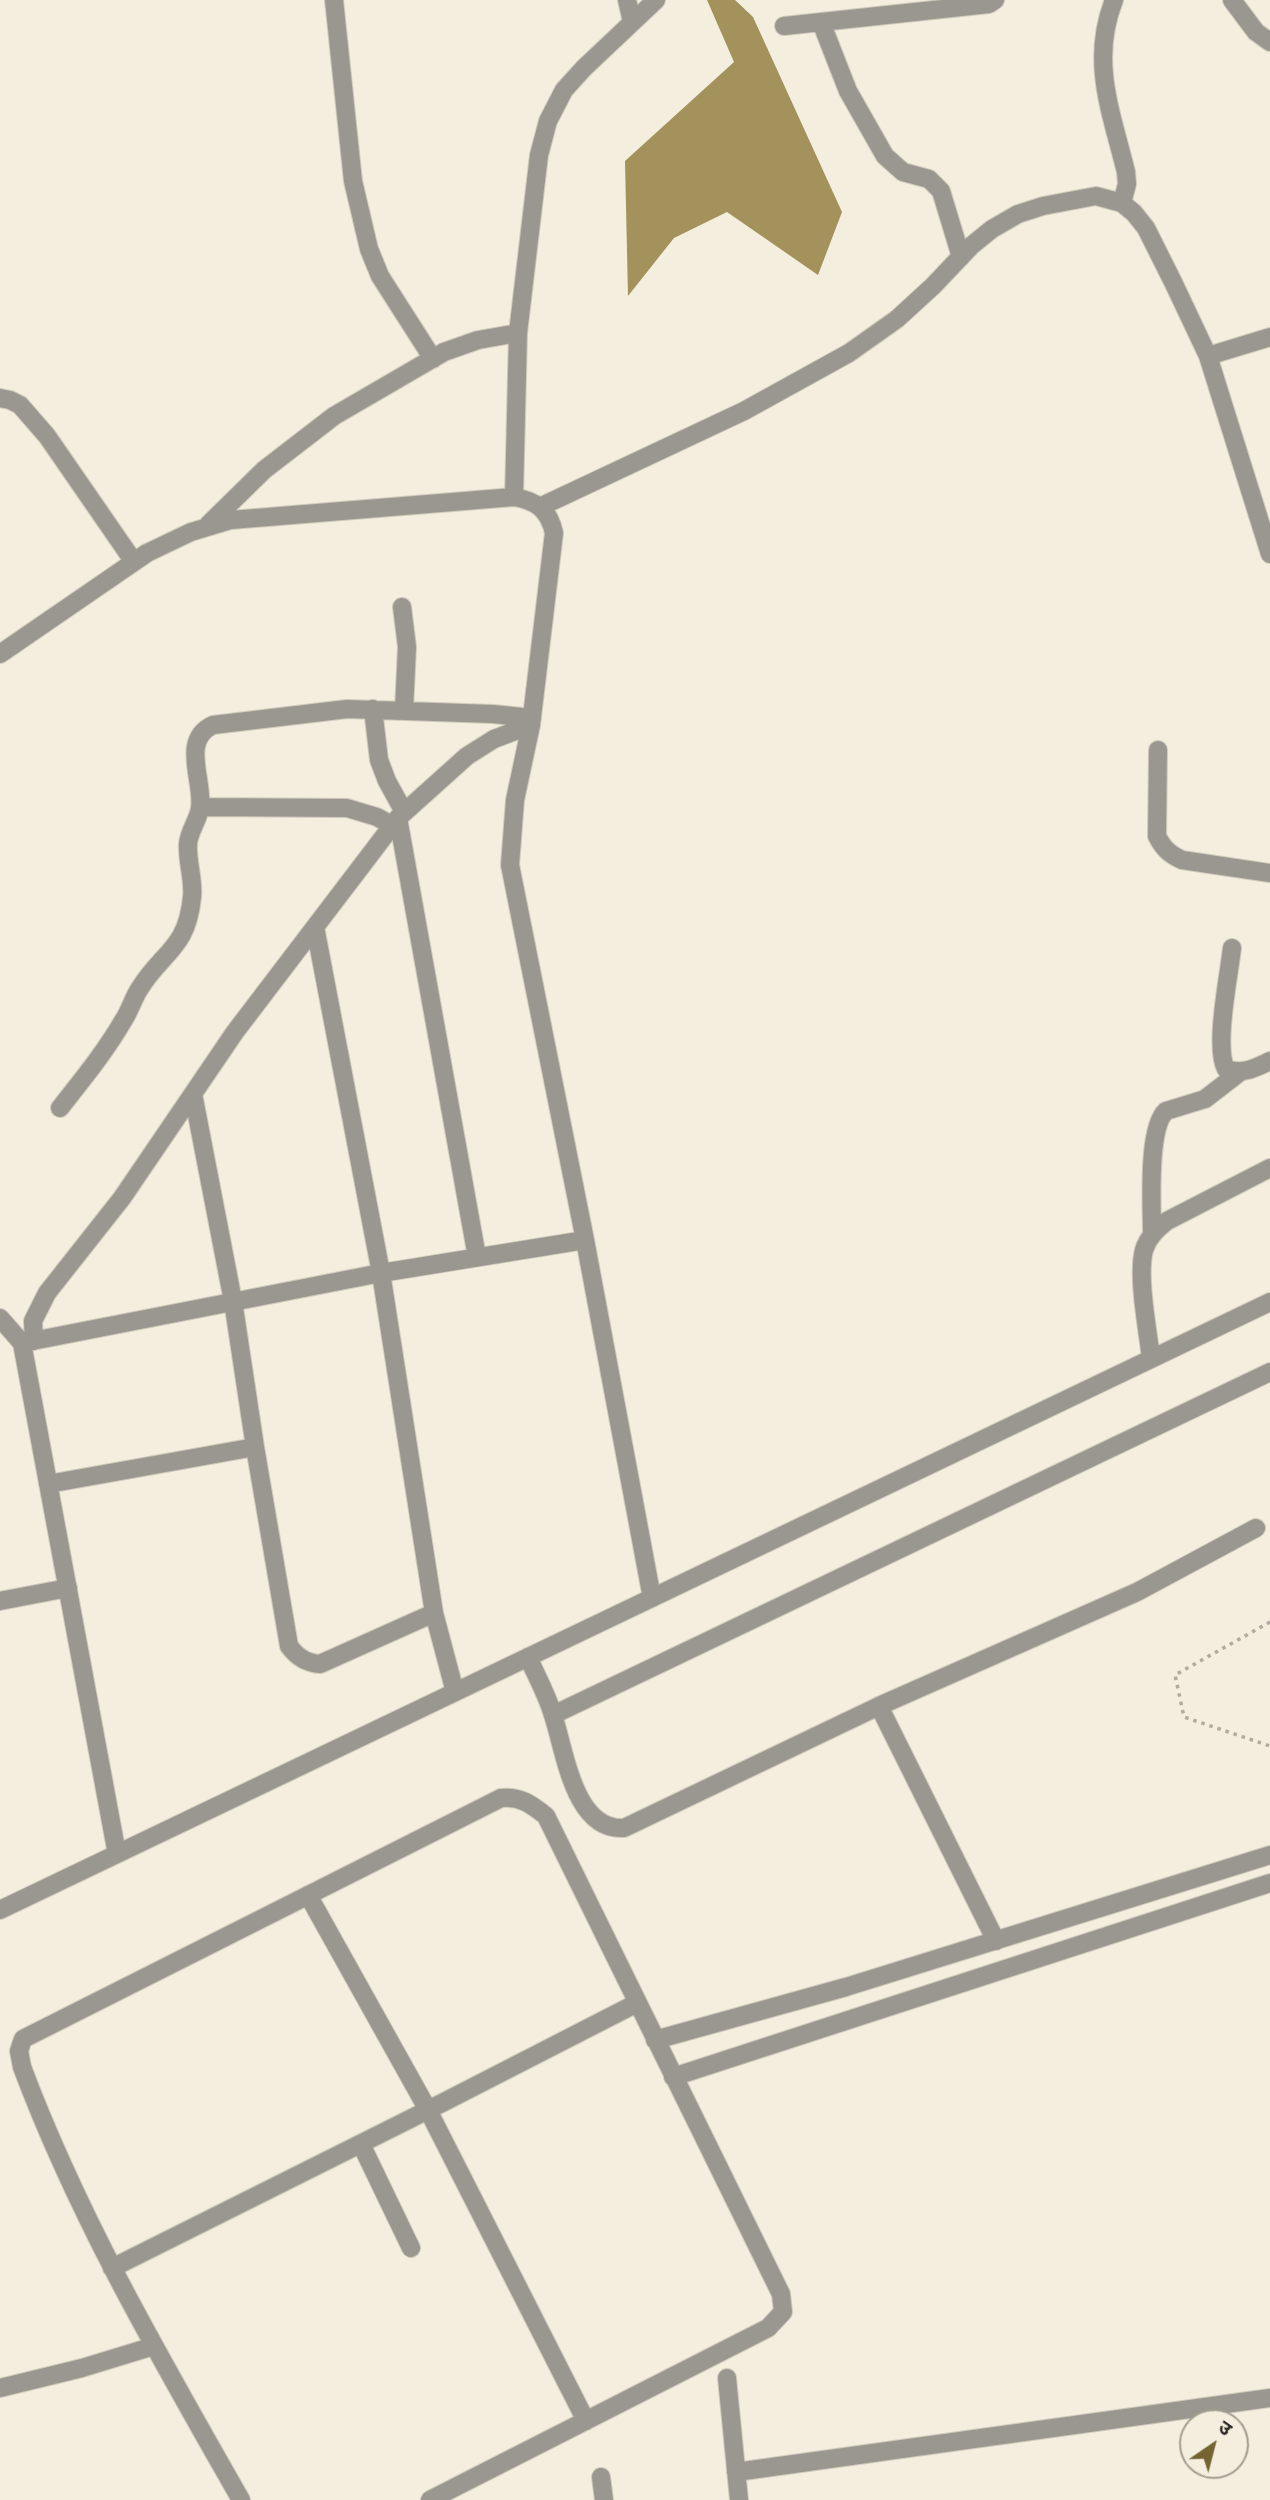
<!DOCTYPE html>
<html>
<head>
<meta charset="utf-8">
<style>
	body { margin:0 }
	#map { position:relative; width:1270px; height:2500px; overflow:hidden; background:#f3eedd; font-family:Montserrat,"Noto Sans Devanagari",sans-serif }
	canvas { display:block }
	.north { position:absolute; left:1179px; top:2409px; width:70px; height:70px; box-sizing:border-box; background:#f3eedd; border:2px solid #a29e92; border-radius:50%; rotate:35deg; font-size:19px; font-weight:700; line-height:28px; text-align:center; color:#292721 }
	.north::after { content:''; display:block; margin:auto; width:24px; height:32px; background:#736431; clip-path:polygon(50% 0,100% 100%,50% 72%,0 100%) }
</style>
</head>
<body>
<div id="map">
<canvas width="1270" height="2500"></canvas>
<div class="north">उ</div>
</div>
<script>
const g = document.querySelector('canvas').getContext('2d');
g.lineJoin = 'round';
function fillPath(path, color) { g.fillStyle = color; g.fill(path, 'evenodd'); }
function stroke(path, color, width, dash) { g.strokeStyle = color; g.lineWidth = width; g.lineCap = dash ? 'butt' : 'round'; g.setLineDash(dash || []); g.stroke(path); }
fillPath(new Path2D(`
	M707 0H735L753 17 842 212 818 275 727 212 674 238 628 296 625 161 734 62Z`), '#a3925c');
const minor = new Path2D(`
	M334 0 353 181 369 249 380 276 433 359
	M627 0 632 22
	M1114 0C1090 61 1111 111 1126 172L1127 184 1122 203
	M1232 0 1256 32 1270 42
	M821 22 848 91 885 156 903 172 929 179 941 191 961 257
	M784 26 989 4 995 0
	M1208 356 1270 337
	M0 398 10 400 20 405 47 436 134 562
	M514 497 518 333 539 155 548 121 564 90 584 68 656 0
	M542 506 744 411 849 353 897 319 933 286 971 246 992 229 1018 214 1043 206 1096 196 1122 203 1134 213 1146 228 1174 284 1208 356 1270 554
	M208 525 264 470 334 416 444 352 478 340 518 333
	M402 607 407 647 404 710
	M0 654 147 553 191 532 231 520 514 497C537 501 549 510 554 533L531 725 515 800 510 865 585 1240 652 1598
	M373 709 379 760 387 781 404 812
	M1158 750 1157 836C1163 848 1169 854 1182 860L1270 873
	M200 807 347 808 377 817 393 826
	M398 818 477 1257
	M315 927 381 1273 434 1613 455 1692
	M1232 948C1229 976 1214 1047 1226 1069 1243 1075 1255 1068 1270 1061
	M193 1094 233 1301 255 1447 289 1646C297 1657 306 1663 320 1664L434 1613
	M60 1108C82 1080 105 1052 123 1021 130 1011 133 998 140 988 163 951 187 949 192 897 194 880 187 862 188 844 189 831 198 821 200 808 204 781 180 740 213 725L347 709 493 714 532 718
	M1152 1233C1152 1207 1147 1128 1166 1111L1205 1099 1240 1072
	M0 1318 22 1343 117 1854
	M34 1341 33 1321 47 1293 122 1198 235 1032 398 818 467 756 494 739 531 725
	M22 1343 381 1273 585 1240
	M1151 1359C1148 1330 1137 1277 1144 1250 1148 1237 1157 1229 1167 1221L1270 1168
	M48 1484 255 1447
	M0 1601 68 1588
	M528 1657C536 1675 546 1693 552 1712 565 1749 573 1831 624 1828L879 1706 1137 1592 1256 1528
	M879 1706 996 1941
	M553 1715 1270 1372
	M308 1895 428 2110 586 2421
	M0 1910 1270 1302
	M655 2040 846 1987 1270 1855
	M673 2077 1270 1883
	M361 2144 411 2248
	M112 2268 444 2102 637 2003
	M727 2378 739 2500
	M0 2388 82 2368 154 2346
	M736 2472 1270 2398
	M601 2477 604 2500
	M241 2500C161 2359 79 2219 22 2067L19 2051 23 2039 501 1798C520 1796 531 1804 546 1816L781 2294 783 2312 768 2328 430 2500`);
stroke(minor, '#cfcabb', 20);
stroke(new Path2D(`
	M1270 1622 1175 1675 1184 1717 1270 1746`), '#afab9e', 3.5, [3.5, 5]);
stroke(minor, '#999790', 18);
</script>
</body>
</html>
